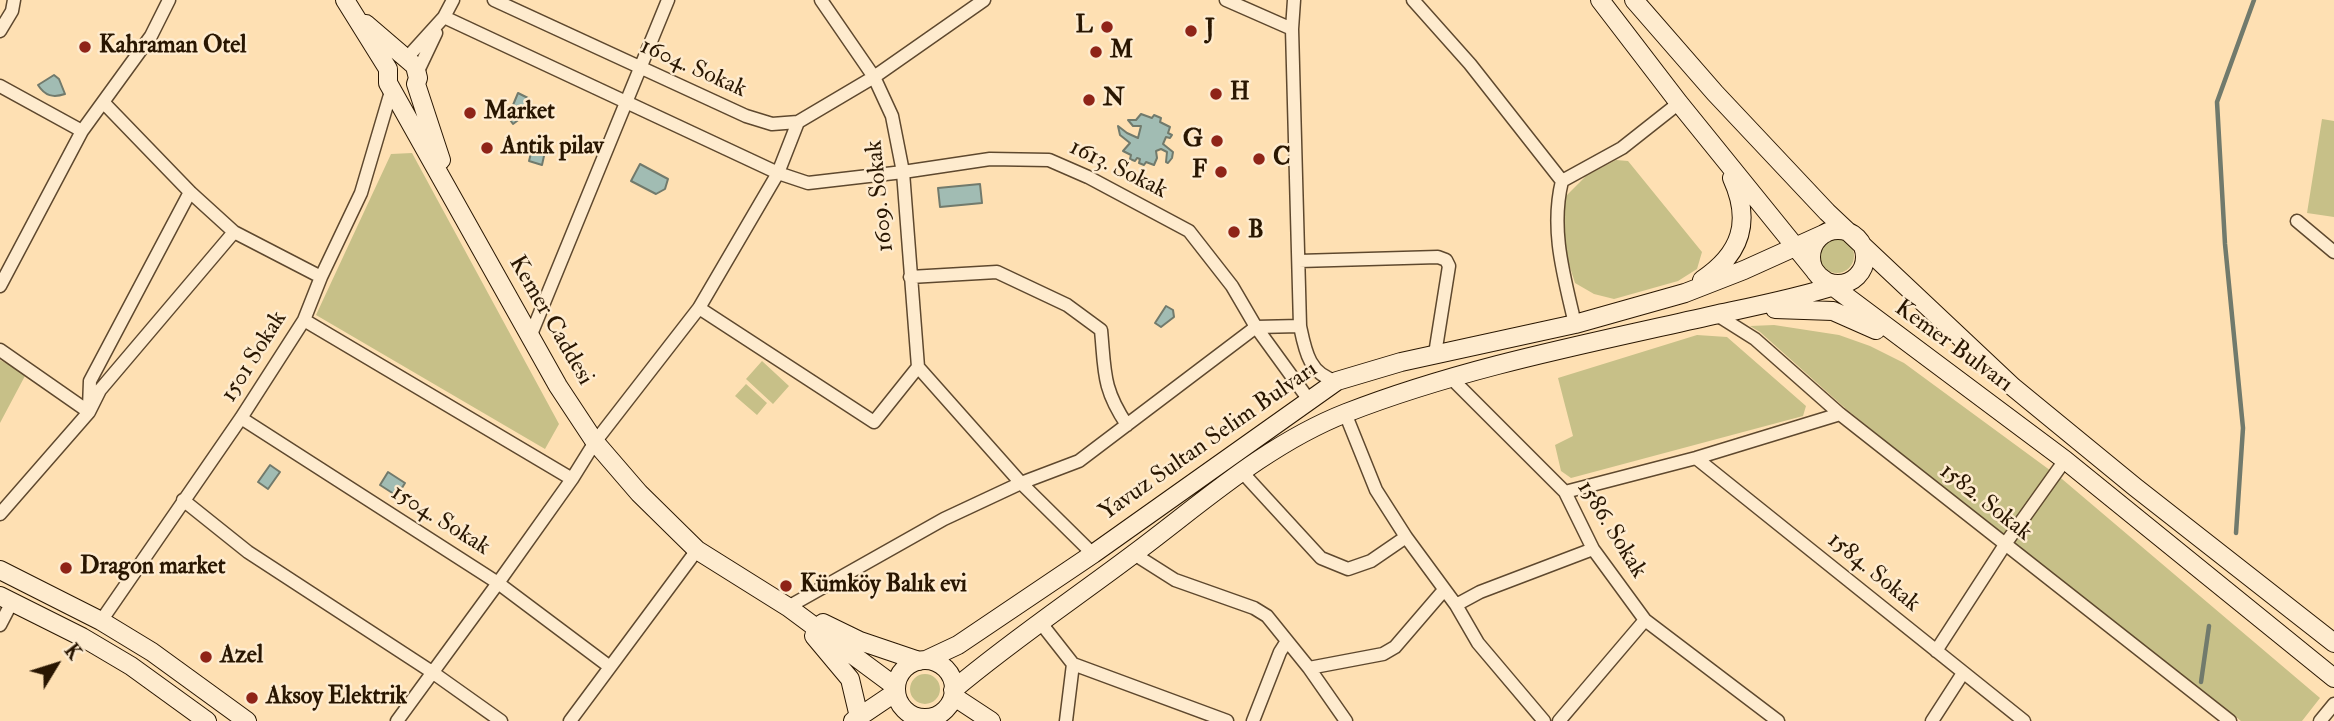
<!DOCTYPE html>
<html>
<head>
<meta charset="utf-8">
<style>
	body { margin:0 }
	#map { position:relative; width:2334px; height:721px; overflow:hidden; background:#fee0b3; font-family:"IM FELL Double Pica",serif }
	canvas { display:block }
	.north { position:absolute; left:21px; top:630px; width:70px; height:70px; -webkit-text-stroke:5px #feebce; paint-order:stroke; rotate:52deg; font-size:19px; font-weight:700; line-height:28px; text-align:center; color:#291601 }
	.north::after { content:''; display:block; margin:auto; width:24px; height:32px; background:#291601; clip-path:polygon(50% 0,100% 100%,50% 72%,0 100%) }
</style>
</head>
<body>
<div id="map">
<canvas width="2334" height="721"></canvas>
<div class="north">K</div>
</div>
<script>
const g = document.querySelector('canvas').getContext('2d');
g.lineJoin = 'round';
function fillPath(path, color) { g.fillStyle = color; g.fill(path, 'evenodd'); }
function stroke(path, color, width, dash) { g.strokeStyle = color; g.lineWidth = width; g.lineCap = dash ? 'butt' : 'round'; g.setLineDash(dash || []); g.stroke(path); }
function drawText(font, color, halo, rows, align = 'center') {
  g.font = font + ' "IM FELL Double Pica",serif'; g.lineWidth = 5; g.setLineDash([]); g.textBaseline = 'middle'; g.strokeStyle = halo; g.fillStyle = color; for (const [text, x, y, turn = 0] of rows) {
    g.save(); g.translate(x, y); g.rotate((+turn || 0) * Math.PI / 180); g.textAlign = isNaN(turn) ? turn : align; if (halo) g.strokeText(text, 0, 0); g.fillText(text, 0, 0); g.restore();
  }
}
fillPath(new Path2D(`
	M2322 119 2334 121V217L2307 213Z
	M412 153 559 424 545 449 316 315 391 154Z
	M1616 160 1628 161 1702 252 1697 269 1678 281 1614 299 1594 294 1575 283 1562 242 1565 197 1586 176Z
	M1820 256a17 17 0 1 1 34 0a17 17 0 1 1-34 0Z
	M1774 325 1839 335 1870 346 1904 363 2062 479 2320 698 2302 721H2241L2008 540 1845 408 1760 332 1750 326Z
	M1697 335 1727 337 1806 406 1803 416 1571 478 1561 471 1555 445 1573 436 1558 378Z
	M0 360 26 374 0 423Z
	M762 361 789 386 773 404 746 379Z
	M746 384 767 403 757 415 735 396Z
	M910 689a15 15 0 1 1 30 0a15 15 0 1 1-30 0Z`), '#c7c088');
const water = new Path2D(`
	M54 75 59 79 65 94C53 98 45 96 38 85Z
	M518 93 530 99 521 118 513 124 508 117Z
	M1141 114 1152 118 1154 115 1161 118 1160 122 1170 127 1168 133 1172 135 1170 138 1166 137 1163 144 1173 152 1172 158 1168 163 1166 162 1167 152 1161 149 1156 151 1157 158 1154 165 1146 162 1144 165 1139 163 1140 159 1137 158 1135 161 1130 159 1131 155 1123 151 1130 143 1120 135 1118 126 1127 133 1138 138 1141 126H1133L1128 120H1136Z
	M541 137 545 139 546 147 542 165 529 161 534 141Z
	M640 164 668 179 665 189 656 194 631 181Z
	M980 184 982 203 940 207 938 188Z
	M1166 306 1173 310 1174 317 1161 327 1155 323Z
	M270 465 280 472 268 489 258 482Z
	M388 472 405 483 397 496 380 485Z`);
fillPath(water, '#a1bcb3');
stroke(water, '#717a6c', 2);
stroke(new Path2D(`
	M2236 533 2243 428 2225 244 2217 102 2254 0
	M2201 682 2209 626`), '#717a6c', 4.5);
const street = new Path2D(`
	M494 0 746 116 772 124 798 122 874 77 984 0
	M821 0 874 77 892 116 903 172 918 367 1021 483 1093 554
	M1226 0 1292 29
	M1294 0 1292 29 1300 326C1305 350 1309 375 1337 381
	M1413 0 1470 64 1562 181C1550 230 1564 276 1575 324
	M444 17 778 173 808 183 903 172 990 159 1049 160 1088 177 1189 231 1232 286 1256 327 1309 400
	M0 31 12 11 14 0
	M405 60 444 17 453 0
	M418 71 436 33
	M0 86 82 131
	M103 102 190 192 234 232 321 277
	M1562 181 1622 148 1679 103
	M2297 221 2334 252
	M1299 261 1438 257 1446 260 1449 266 1435 354
	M910 277 997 272 1067 305 1101 330C1105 371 1102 388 1127 425
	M0 286 82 131 151 36 169 0
	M699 308 874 422 918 367
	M1717 315 1755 339 1840 414 2230 721
	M304 320 572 479
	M530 337 668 0
	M0 350 89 412
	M1450 377 1565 492 1593 549 1645 620 1778 721
	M89 408 90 381 190 192
	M1345 413 1376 490 1406 537 1456 605 1478 643 1544 721
	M241 418 498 583 610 667
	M1696 458 2024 721
	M1242 472 1321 558 1348 569 1371 561 1406 537
	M1565 492 1696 458 1840 414
	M183 500 248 552 432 672 501 721
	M0 514 89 412 100 390 234 232
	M1134 554 1175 580 1254 608 1267 616 1309 668 1346 721
	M1456 605 1480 592 1593 549
	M788 607 944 519 1021 483 1079 461 1256 327 1300 326
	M101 621 241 418 304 320 321 277 361 193 392 88
	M1040 622 1073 664 1227 721
	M0 625 12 602
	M1936 651 2008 540 2065 460
	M1309 668 1383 654 1395 647 1444 590
	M397 721 498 583 572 479 595 442 699 308 778 173 798 122
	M570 721 697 550
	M1066 721 1073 664
	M1253 721 1280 652 1287 641
	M1559 721 1645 620
	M1932 721 1963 673
	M2320 721 2334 704`);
const secondary = new Path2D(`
	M345 0 388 69V83L558 386 595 442 639 493 697 550 788 607 896 687
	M1600 0 1679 103 1819 276 2065 460 2334 678
	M1634 0 1715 93 1827 212 2013 387 2135 487 2334 643
	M366 24 415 66 418 78 416 84 441 160
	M1811 257a27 27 0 1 1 54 0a27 27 0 1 1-54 0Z
	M1702 280C1741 254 1752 222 1732 178
	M1775 309 1833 311 1876 330
	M0 570 101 621 152 652 247 721
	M0 596 82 637 131 666 207 721
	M823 623 860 641 919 661
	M814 636 850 679 859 717
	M926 660 958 645 1093 554 1337 381 1401 362 1575 324 1685 293 1744 270 1826 233
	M896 689a29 29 0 1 1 58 0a29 29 0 1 1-58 0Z
	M953 690C1011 641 1074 599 1135 553 1202 503 1267 444 1346 413 1464 367 1591 343 1714 315 1756 306 1797 298 1838 285
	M953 696 991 721
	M853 721 896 692`);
stroke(street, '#5e482e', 15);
stroke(secondary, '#291601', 20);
stroke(street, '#feebce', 12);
stroke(secondary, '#feebce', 18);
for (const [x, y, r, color] of [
	[1107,27,7,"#8f2418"],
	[1191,31,7,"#8f2418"],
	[85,47,7,"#8f2418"],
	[1096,52,7,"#8f2418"],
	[1216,94,7,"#8f2418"],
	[1089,100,7,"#8f2418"],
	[470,113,7,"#8f2418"],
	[1217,141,7,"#8f2418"],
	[487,148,7,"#8f2418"],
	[1259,159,7,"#8f2418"],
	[1221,172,7,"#8f2418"],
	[1234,232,7,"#8f2418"],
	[66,568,7,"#8f2418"],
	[786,586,7,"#8f2418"],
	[206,657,7,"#8f2418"],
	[252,698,7,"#8f2418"]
]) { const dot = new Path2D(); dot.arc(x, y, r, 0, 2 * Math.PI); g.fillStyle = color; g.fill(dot); stroke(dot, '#feebce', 2.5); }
drawText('bold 24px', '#291601', '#feebce', [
	["L",1093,27,"right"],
	["J",1205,31],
	["Kahraman Otel",99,47],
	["M",1110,52],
	["H",1230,94],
	["N",1103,100],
	["Market",484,113],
	["G",1203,141,"right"],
	["Antik pilav",501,148],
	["C",1273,159],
	["F",1207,172,"right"],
	["B",1248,232],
	["Dragon market",80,568],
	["Kümköy Balık evi",800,586],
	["Azel",220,657],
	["Aksoy Elektrik",266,698]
], 'left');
drawText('24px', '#291601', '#feebce', [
	["1604. Sokak",693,69,24],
	["1613. Sokak",1118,170,26],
	["1609. Sokak",881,196,-96],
	["Kemer Caddesi",550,321,60],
	["Kemer Bulvarı",1953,347,36],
	["1501 Sokak",255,357,-58],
	["Yavuz Sultan Selim Bulvarı",1209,442,-35],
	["1582. Sokak",1985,503,38],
	["1504. Sokak",440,521,32],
	["1586. Sokak",1611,530,58],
	["1584. Sokak",1873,573,39]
]);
</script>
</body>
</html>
